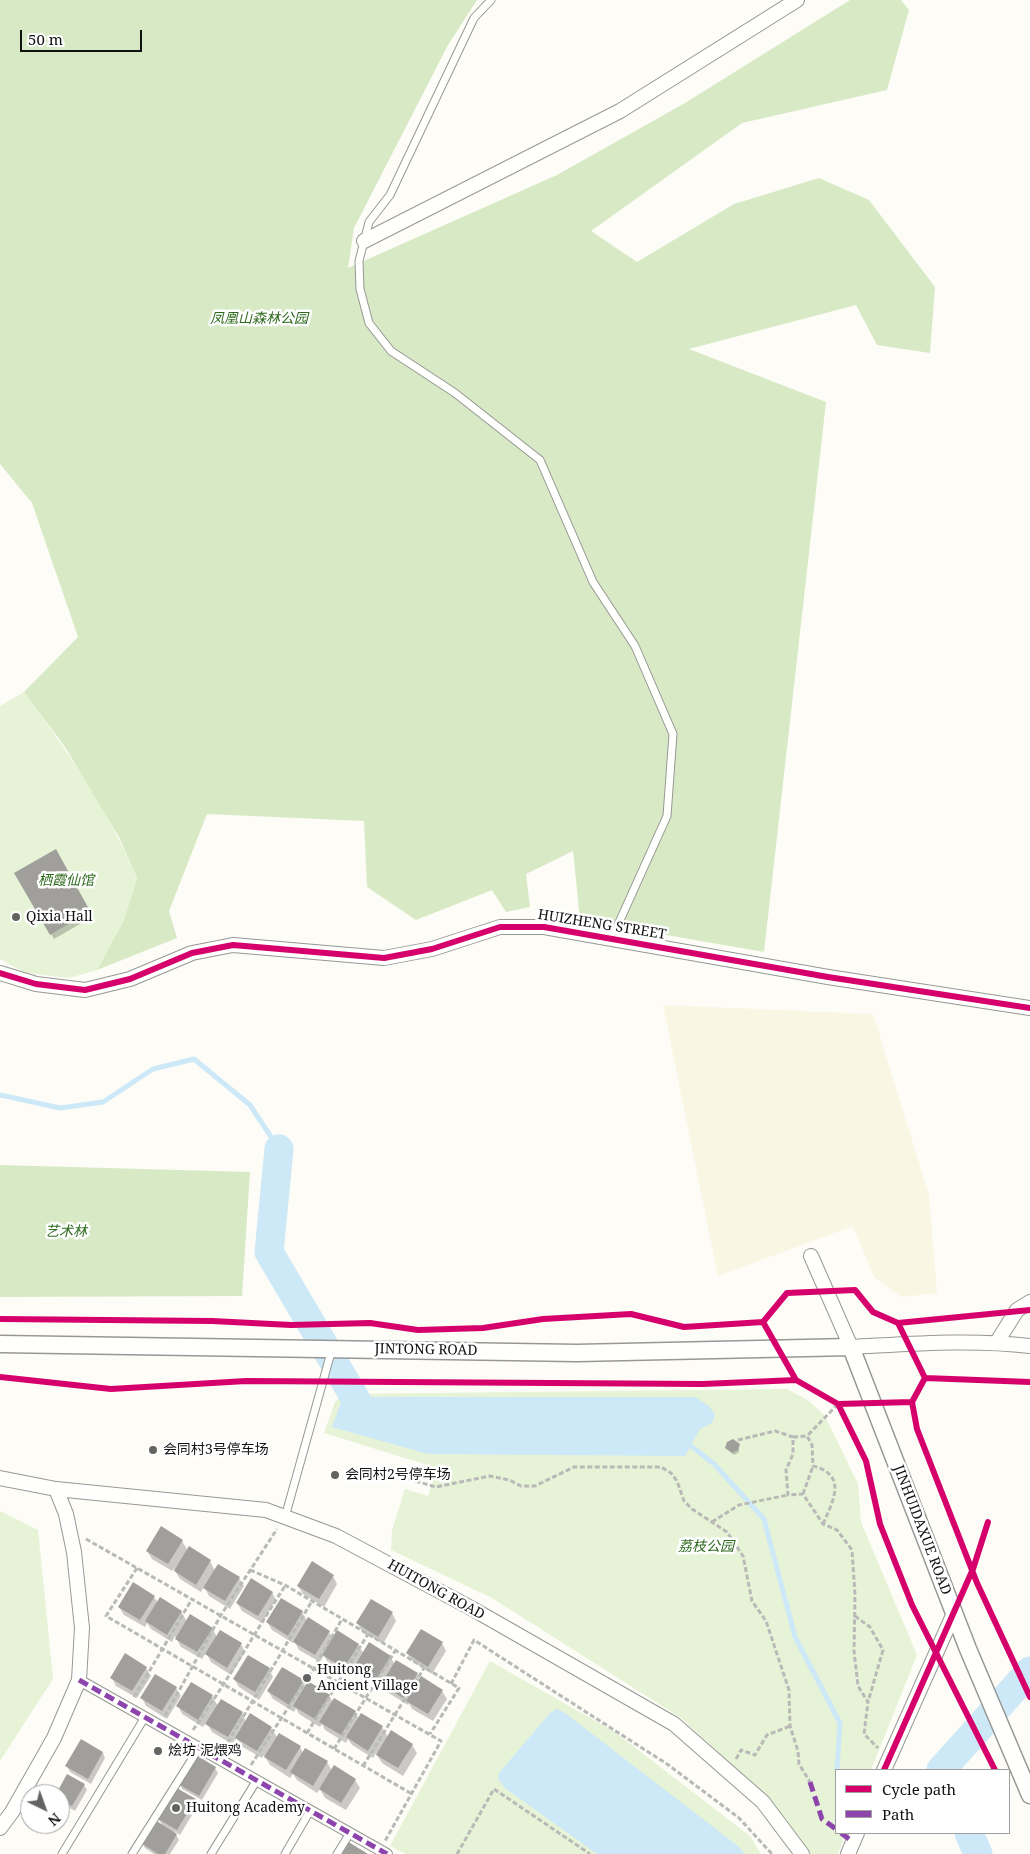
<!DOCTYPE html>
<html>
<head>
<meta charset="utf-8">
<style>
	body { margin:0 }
	#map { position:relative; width:1030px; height:1854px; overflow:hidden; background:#fdfcf7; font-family:"Noto Serif",serif }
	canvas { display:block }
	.legend { position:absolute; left:835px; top:1769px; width:175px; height:65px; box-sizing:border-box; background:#fff; border:1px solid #a0a0a0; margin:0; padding:6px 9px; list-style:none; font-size:15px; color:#111 }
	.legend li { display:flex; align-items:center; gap:10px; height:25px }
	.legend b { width:25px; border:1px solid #a0a0a0 }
	.north { position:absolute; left:20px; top:1784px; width:50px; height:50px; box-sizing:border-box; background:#fff; border:1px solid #a0a0a0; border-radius:50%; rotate:138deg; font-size:14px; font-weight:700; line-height:20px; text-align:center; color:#111 }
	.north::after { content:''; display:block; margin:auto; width:18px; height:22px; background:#646362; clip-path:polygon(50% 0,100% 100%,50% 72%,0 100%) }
	.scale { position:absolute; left:20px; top:30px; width:122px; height:22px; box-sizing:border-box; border:2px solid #111; border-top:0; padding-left:6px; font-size:15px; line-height:18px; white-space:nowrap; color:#111; -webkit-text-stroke:4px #fff; paint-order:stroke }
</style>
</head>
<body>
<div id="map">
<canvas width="1030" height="1854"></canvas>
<ul class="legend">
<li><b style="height:6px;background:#d6006c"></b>Cycle path</li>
<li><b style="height:6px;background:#8e44ad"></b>Path</li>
</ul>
<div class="north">N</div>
<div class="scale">50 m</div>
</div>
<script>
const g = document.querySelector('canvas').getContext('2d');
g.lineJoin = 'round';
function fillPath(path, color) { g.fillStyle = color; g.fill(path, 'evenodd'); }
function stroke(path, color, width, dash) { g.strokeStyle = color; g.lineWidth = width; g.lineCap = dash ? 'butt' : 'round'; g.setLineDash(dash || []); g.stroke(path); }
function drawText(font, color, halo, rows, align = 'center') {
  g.font = font + ' "Noto Serif","Noto Sans SC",serif'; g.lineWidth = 5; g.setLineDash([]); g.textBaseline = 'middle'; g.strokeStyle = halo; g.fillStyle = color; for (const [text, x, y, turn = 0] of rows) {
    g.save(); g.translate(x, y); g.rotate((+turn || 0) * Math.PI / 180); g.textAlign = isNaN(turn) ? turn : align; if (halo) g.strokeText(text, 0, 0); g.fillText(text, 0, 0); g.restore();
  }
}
fillPath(new Path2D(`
	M663 1005 873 1014 929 1195 937 1293 902 1297 874 1277 853 1226 718 1276Z`), '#f9f7e4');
fillPath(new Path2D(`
	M24 692C67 750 108 810 137 878L124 920 97 970 69 978 25 973 0 959V706Z
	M787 1389 809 1401 825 1416 858 1484 861 1522 917 1655 871 1770H836V1833H846L838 1854H810L769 1799 681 1718 492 1598 391 1550 392 1530 405 1489 428 1496 437 1468 324 1433 335 1402 342 1394Z
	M0 1511 38 1530 53 1679 0 1761Z
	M490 1661 615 1732 750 1836 761 1854H406L390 1846Z`), '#e7f3d7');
fillPath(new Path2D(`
	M0 0H477L448 45 354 228 348 268 557 175 685 103 850 0H901L909 10 887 90 742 123 591 231 637 262 734 204 819 178 869 200 935 287 930 353 877 345 856 305 689 349 826 402 764 952 580 920 573 851 526 874 530 907 506 912 492 890 416 920 367 887 364 821 207 814 169 911 177 938 97 970 124 920 137 878 120 839 65 747 24 692 78 637 32 503 0 464Z
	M0 1165 250 1172 242 1296 0 1297Z`), '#d8eac5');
fillPath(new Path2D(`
	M343 1397H695L709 1406 715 1415 712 1423 700 1429 685 1456 428 1454 332 1427Z
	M557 1709 565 1713 738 1846 745 1854H597L505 1788 498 1779 499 1773 550 1713Z`), '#cde8f7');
fillPath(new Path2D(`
	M55 851 92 917 54 939 15 874Z
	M739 1444V1452L734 1455 727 1448Z
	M182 1541 188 1551 210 1561 215 1571 239 1578 244 1586 230 1609 209 1596 204 1586 201 1592 180 1579 174 1569 172 1571 152 1559 147 1551Z
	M333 1576 337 1584 324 1607 303 1594 298 1586Z
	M272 1592 276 1600 262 1623 242 1611 237 1603Z
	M154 1597 158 1603 181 1611 187 1622 212 1628 217 1637 241 1644 245 1652 231 1675 211 1662 206 1653 202 1659 181 1647 175 1636 172 1642 151 1629 147 1623 145 1627 124 1615 119 1607Z
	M302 1612 307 1621 329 1632 333 1639 358 1645 364 1654 390 1657 395 1664 417 1674 420 1680 442 1691 447 1699 433 1721 412 1709 409 1703 408 1705 387 1692 383 1685 381 1687 360 1675 355 1666 349 1675 328 1663 324 1655 320 1662 299 1650 294 1641 293 1643 272 1630 267 1622Z
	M392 1613 396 1621 383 1644 362 1631 357 1623Z
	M442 1643 446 1651 432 1674 412 1661 407 1653Z
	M146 1668 151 1676 137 1698 116 1686 112 1678Z
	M269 1669 273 1677 259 1700 239 1687 234 1679Z
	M303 1681 306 1687 329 1696 333 1702 355 1712 359 1719 382 1727 388 1737 412 1745 417 1753 403 1776 382 1763 376 1753 373 1758 352 1745 348 1739 346 1743 325 1730 322 1724 320 1727 299 1714 296 1708 294 1712 273 1699 268 1691Z
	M192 1684 212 1696 218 1706 242 1713 246 1722 271 1728 277 1737 300 1747 303 1753 327 1762 332 1771 355 1780 360 1788 346 1810 325 1798 320 1789 317 1793 297 1780 293 1774 290 1778 270 1765 264 1755 262 1758 241 1746 237 1737 232 1744 212 1732 206 1722 203 1727 182 1714 178 1706Z
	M176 1688 181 1696 167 1719 146 1706 142 1698Z
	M81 1741 103 1753 105 1758 91 1784 70 1772 67 1766Z
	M196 1757 215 1768 218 1773 202 1800 182 1789 180 1784Z
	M84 1785 87 1790 75 1811 60 1802V1794H57Z
	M195 1800 198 1805 180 1835 174 1831 179 1840 170 1854H154L145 1848 142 1843 163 1826 158 1818Z`), '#0003');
stroke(new Path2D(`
	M0 1095 60 1108 103 1102 153 1069 194 1059 250 1105 279 1149
	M686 1442 714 1464 764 1519 795 1637 840 1723 837 1770`), '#cde8f7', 5);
stroke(new Path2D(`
	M279 1149 269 1252 365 1415 382 1419
	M941 1770 1030 1671
	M969 1833 978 1854`), '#cde8f7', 29);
fillPath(new Path2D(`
	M56 849 90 911 50 935 14 873Z
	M733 1439 740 1444 738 1450 732 1453 725 1448 727 1442Z
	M161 1526 183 1540 168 1564 146 1551Z
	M189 1546 211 1560 196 1585 174 1571Z
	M312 1561 334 1575 319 1599 297 1586Z
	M218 1564 240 1577 225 1601 203 1588Z
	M251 1578 273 1592 258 1616 236 1603Z
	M133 1582 155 1596 140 1620 118 1607Z
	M160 1597 182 1611 167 1635 145 1621Z
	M281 1598 303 1611 288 1636 266 1622Z
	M371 1599 393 1612 378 1637 356 1623Z
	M190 1614 213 1628 197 1652 175 1639Z
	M308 1617 330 1631 315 1655 293 1642Z
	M421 1629 443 1642 428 1667 406 1653Z
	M220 1630 242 1643 227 1668 205 1654Z
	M337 1630 359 1644 344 1668 322 1655Z
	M369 1642 391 1656 376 1680 354 1667Z
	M125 1653 147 1667 132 1691 110 1678Z
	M248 1655 270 1668 255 1692 233 1679Z
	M396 1660 418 1673 403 1698 381 1684Z
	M282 1667 304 1680 289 1705 267 1691Z
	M155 1674 177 1687 162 1711 140 1698Z
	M421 1676 443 1690 428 1714 406 1701Z
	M308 1681 330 1695 315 1719 293 1706Z
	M191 1682 213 1695 198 1720 176 1706Z
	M334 1698 356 1711 341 1735 319 1722Z
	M221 1699 243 1712 228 1737 205 1724Z
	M250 1713 272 1727 257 1751 235 1738Z
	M361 1713 383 1726 368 1751 346 1737Z
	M391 1730 413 1744 398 1768 376 1755Z
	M279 1733 301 1746 286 1770 264 1757Z
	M81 1739 103 1752 88 1779 65 1766Z
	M305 1748 328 1761 313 1786 290 1772Z
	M196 1755 216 1767 199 1796 178 1784Z
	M334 1765 356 1779 341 1803 319 1789Z
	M67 1774 85 1784 72 1806 60 1800V1794H56Z
	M175 1787 196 1799 177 1830 156 1818Z
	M155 1820 177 1834 165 1854H158L141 1843Z
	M347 1841 368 1854H339Z`), '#a19f9c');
const service = new Path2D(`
	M491 0 474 18 390 195 369 222 359 261 360 289 369 323 391 351 455 393 540 460 593 582 635 646 673 734 667 816 612 938
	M287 1510 332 1349
	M62 1854 145 1717
	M132 1854 199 1748
	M211 1854 257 1780
	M285 1854 310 1811
	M337 1854 350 1833`);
const pedestrian = new Path2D(`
	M79 1680 387 1854`);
const minor = new Path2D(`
	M364 241 620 111 797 0
	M0 973 36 984 85 990 130 979 192 953 233 945 384 958 432 949 500 927H544L828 977 1030 1008
	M811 1256 851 1347C911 1344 970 1339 1030 1346
	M997 1342 1017 1310 1030 1302
	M0 1478 56 1489 266 1510 336 1536 471 1608 674 1724 763 1802 802 1854
	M884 1770 954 1613
	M0 1828 12 1812 54 1738 79 1680 82 1628 74 1552 66 1514 56 1489
	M848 1854 857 1833`);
const tertiary = new Path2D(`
	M0 1344 577 1353 851 1347 968 1649 1030 1795`);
stroke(service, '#979795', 9);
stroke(pedestrian, '#979795', 12);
stroke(minor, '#979795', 16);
stroke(tertiary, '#979795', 19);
stroke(new Path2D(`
	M793 1437 807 1436
	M738 1440 775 1431 793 1437V1454L786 1470 788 1495 803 1494 823 1524 837 1530 852 1550 855 1595 854 1651 858 1686 868 1702 864 1734 878 1748
	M401 1477 436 1487 490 1476 509 1480 521 1486H535L574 1467H661L671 1473 677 1481 684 1501 692 1509 727 1532 743 1556 752 1601 766 1621 789 1690 790 1726 798 1751 799 1764 810 1782
	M803 1494 813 1466
	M712 1522 739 1505 788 1495
	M823 1524C833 1501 848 1475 813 1466L812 1445 807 1436 838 1404
	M86 1539 441 1741 385 1841
	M137 1568 106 1616 412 1794
	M250 1570 285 1585 459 1688 430 1734
	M855 1616 870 1627 883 1650 868 1702
	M451 1684 474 1640 667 1764 739 1818 772 1854
	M134 1697 192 1599
	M165 1716 221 1615 277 1529
	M193 1730C226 1683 254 1634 285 1586
	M307 1733 368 1634
	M224 1749 312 1601
	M334 1749 395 1651
	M736 1759 741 1750 755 1755 767 1735 790 1726
	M251 1765 314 1668 342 1619
	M363 1766 424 1668
	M457 1854 494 1789 590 1854`), '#b9b9b8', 3, [5, 2.5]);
stroke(service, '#fffffe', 7);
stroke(pedestrian, '#fffffe', 10);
stroke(minor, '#fffffe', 14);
stroke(tertiary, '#fffffe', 16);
stroke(new Path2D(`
	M79 1680 387 1854
	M810 1782 822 1819 836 1829
	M841 1833 853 1842`), '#8e44ad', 5, [10, 5]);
stroke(new Path2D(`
	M0 973 36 984 85 990 130 979 192 953 233 945 384 958 432 949 500 927H544L828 977 1030 1008
	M0 1319 212 1321 291 1325 370 1323 418 1330 483 1328 543 1319 631 1314 684 1327 763 1322 787 1293 855 1290 873 1312 898 1323 925 1378 912 1402 917 1429 977 1583 1030 1697
	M763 1322 796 1380
	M898 1323 1030 1310
	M0 1377 111 1389 246 1381 703 1384 796 1380 838 1404 866 1461 880 1524 912 1605 995 1770
	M925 1378 1030 1382
	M838 1404 912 1402
	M884 1770 973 1569 988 1522`), '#d6006c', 6);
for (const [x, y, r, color] of [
	[16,917,5,"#646362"],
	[153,1450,5,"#646362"],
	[335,1475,5,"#646362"],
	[307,1678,5,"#646362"],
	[158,1751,5,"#646362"],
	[176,1808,5,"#646362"]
]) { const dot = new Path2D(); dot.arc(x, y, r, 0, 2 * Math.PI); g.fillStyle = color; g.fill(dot); stroke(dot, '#fff', 2); }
drawText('italic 14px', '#2f6b1f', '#fff', [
	["凤凰山森林公园",259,319],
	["栖霞仙馆",66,881],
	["艺术林",66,1232],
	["荔枝公园",706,1547]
]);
drawText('14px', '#111', '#fff', [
	["Qixia Hall",26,917],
	["会同村3号停车场",163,1450],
	["会同村2号停车场",345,1475],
	["Huitong",317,1670],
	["Ancient Village",317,1686],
	["烩坊 泥煨鸡",168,1751],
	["Huitong Academy",186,1808]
], 'left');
drawText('14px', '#111', '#fff', [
	["HUIZHENG STREET",602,925,9],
	["JINTONG ROAD",426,1350,1],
	["JINHUIDAXUE ROAD",922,1530,69],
	["HUITONG ROAD",436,1590,29]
]);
</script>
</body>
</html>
